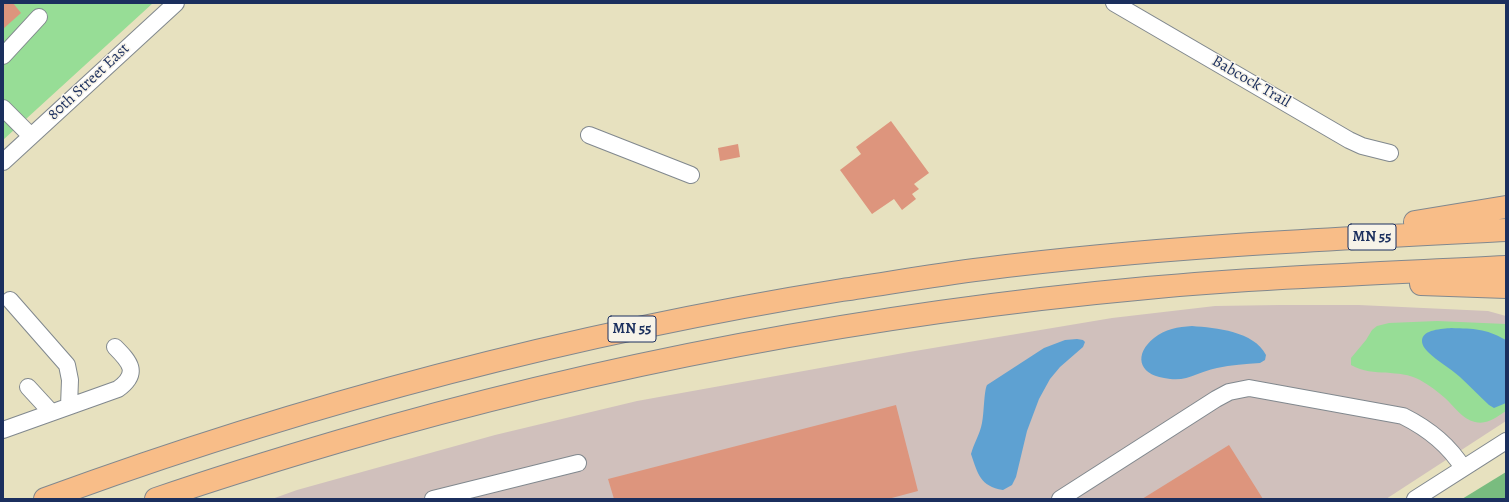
<!DOCTYPE html>
<html>
<head>
<meta charset="utf-8">
<style>
	body { margin:0 }
	#map { position:relative; width:1509px; height:502px; overflow:hidden; background:#e7e1bf; font-family:Alegreya,serif }
	canvas { display:block }
	.frame { position:absolute; inset:0; border:4px solid #1b2f5e; pointer-events:none }
</style>
</head>
<body>
<div id="map">
<canvas width="1509" height="502"></canvas>
<div class="frame"></div>
</div>
<script>
const g = document.querySelector('canvas').getContext('2d');
g.lineJoin = 'round';
function fillPath(path, color) { g.fillStyle = color; g.fill(path, 'evenodd'); }
function stroke(path, color, width, dash) { g.strokeStyle = color; g.lineWidth = width; g.lineCap = dash ? 'butt' : 'round'; g.setLineDash(dash || []); g.stroke(path); }
function drawText(font, color, halo, rows, align = 'center') {
  g.font = font + ' Alegreya,serif'; g.lineWidth = 3; g.setLineDash([]); g.textBaseline = 'middle'; g.strokeStyle = halo; g.fillStyle = color; for (const [text, x, y, turn = 0] of rows) {
    g.save(); g.translate(x, y); g.rotate((+turn || 0) * Math.PI / 180); g.textAlign = isNaN(turn) ? turn : align; if (halo) g.strokeText(text, 0, 0); g.fillText(text, 0, 0); g.restore();
  }
}
fillPath(new Path2D(`
	M1279 305H1359L1488 311 1506 316V421L1386 499H272L297 490 495 435 637 401 909 352 1112 318 1215 306Z`), '#d0c0bc');
fillPath(new Path2D(`
	M3 3H153L3 140Z
	M1437 321 1506 324V411C1496 417 1488 425 1475 422 1462 419 1455 407 1445 398 1437 391 1429 385 1420 380 1398 368 1375 378 1351 365V358L1366 340 1372 330 1377 326 1389 323Z`), '#97dd96');
fillPath(new Path2D(`
	M1506 472V499H1462Z`), '#79bc7f');
fillPath(new Path2D(`
	M1192 326C1216 328 1254 331 1266 355L1265 360 1260 363C1246 364 1231 365 1217 368 1196 372 1188 383 1164 378 1138 374 1134 354 1154 338 1165 329 1178 327 1192 326Z
	M1451 328C1475 329 1484 328 1506 340V403L1494 408 1489 405C1479 396 1470 386 1460 377 1450 368 1437 361 1428 352 1425 349 1422 345 1422 341 1422 329 1443 329 1451 328Z
	M1077 339 1083 340 1085 342 1083 347 1060 367 1050 379 1039 399 1027 431 1016 477 1012 485 1003 490C980 486 978 474 971 454 974 443 980 434 982 423 984 415 984 390 987 385L1044 348 1065 340Z`), '#5ea1d2');
fillPath(new Path2D(`
	M3 3H13L21 13 3 29Z
	M891 121 929 173 914 184 919 189 912 194 916 199 902 210 894 199 872 214 840 170 861 154 856 147Z
	M738 144 740 157 720 161 718 148Z
	M896 405 918 491 888 499H614L608 479Z
	M1229 445 1263 499H1142Z`), '#dd957d');
const minor = new Path2D(`
	M1114 3 1349 140 1362 146 1390 153
	M3 56 39 17
	M3 108 31 136
	M589 135 691 175
	M3 162 176 3
	M10 300 67 365 70 380 69 406
	M28 387 51 412
	M3 430 118 389C140 373 130 362 115 347
	M433 499 578 463
	M1060 499 1216 399 1229 392 1249 388 1403 416C1427 428 1449 445 1463 468
	M1415 499 1506 441`);
const highway = new Path2D(`
	M1415 222 1506 207
	M1421 284 1506 287
	M45 499C304 404 570 334 842 290 889 283 935 275 983 269 1156 247 1331 239 1506 230
	M156 499C217 478 279 459 340 441 603 364 874 313 1147 288 1266 277 1387 273 1506 267`);
stroke(minor, '#81888e', 18);
stroke(highway, '#81888e', 24);
stroke(minor, '#fff', 16);
stroke(highway, '#f8bd88', 22);
for (const [x, y, w] of [
	[1372,237,48],
	[632,329,48]
]) { const box = new Path2D(); box.roundRect(x - w / 2, y - 13, w, 26, 3); g.fillStyle = '#f7f3e8'; g.fill(box); stroke(box, '#1b2f5e', 1); }
drawText('bold 15px', '#1b2f5e', null, [
	["MN 55",1372,237],
	["MN 55",632,329]
]);
drawText('16px', '#1b2f5e', '#f7f3e8', [
	["80th Street East",89,82,-43],
	["Babcock Trail",1251,82,30]
]);
</script>
</body>
</html>
